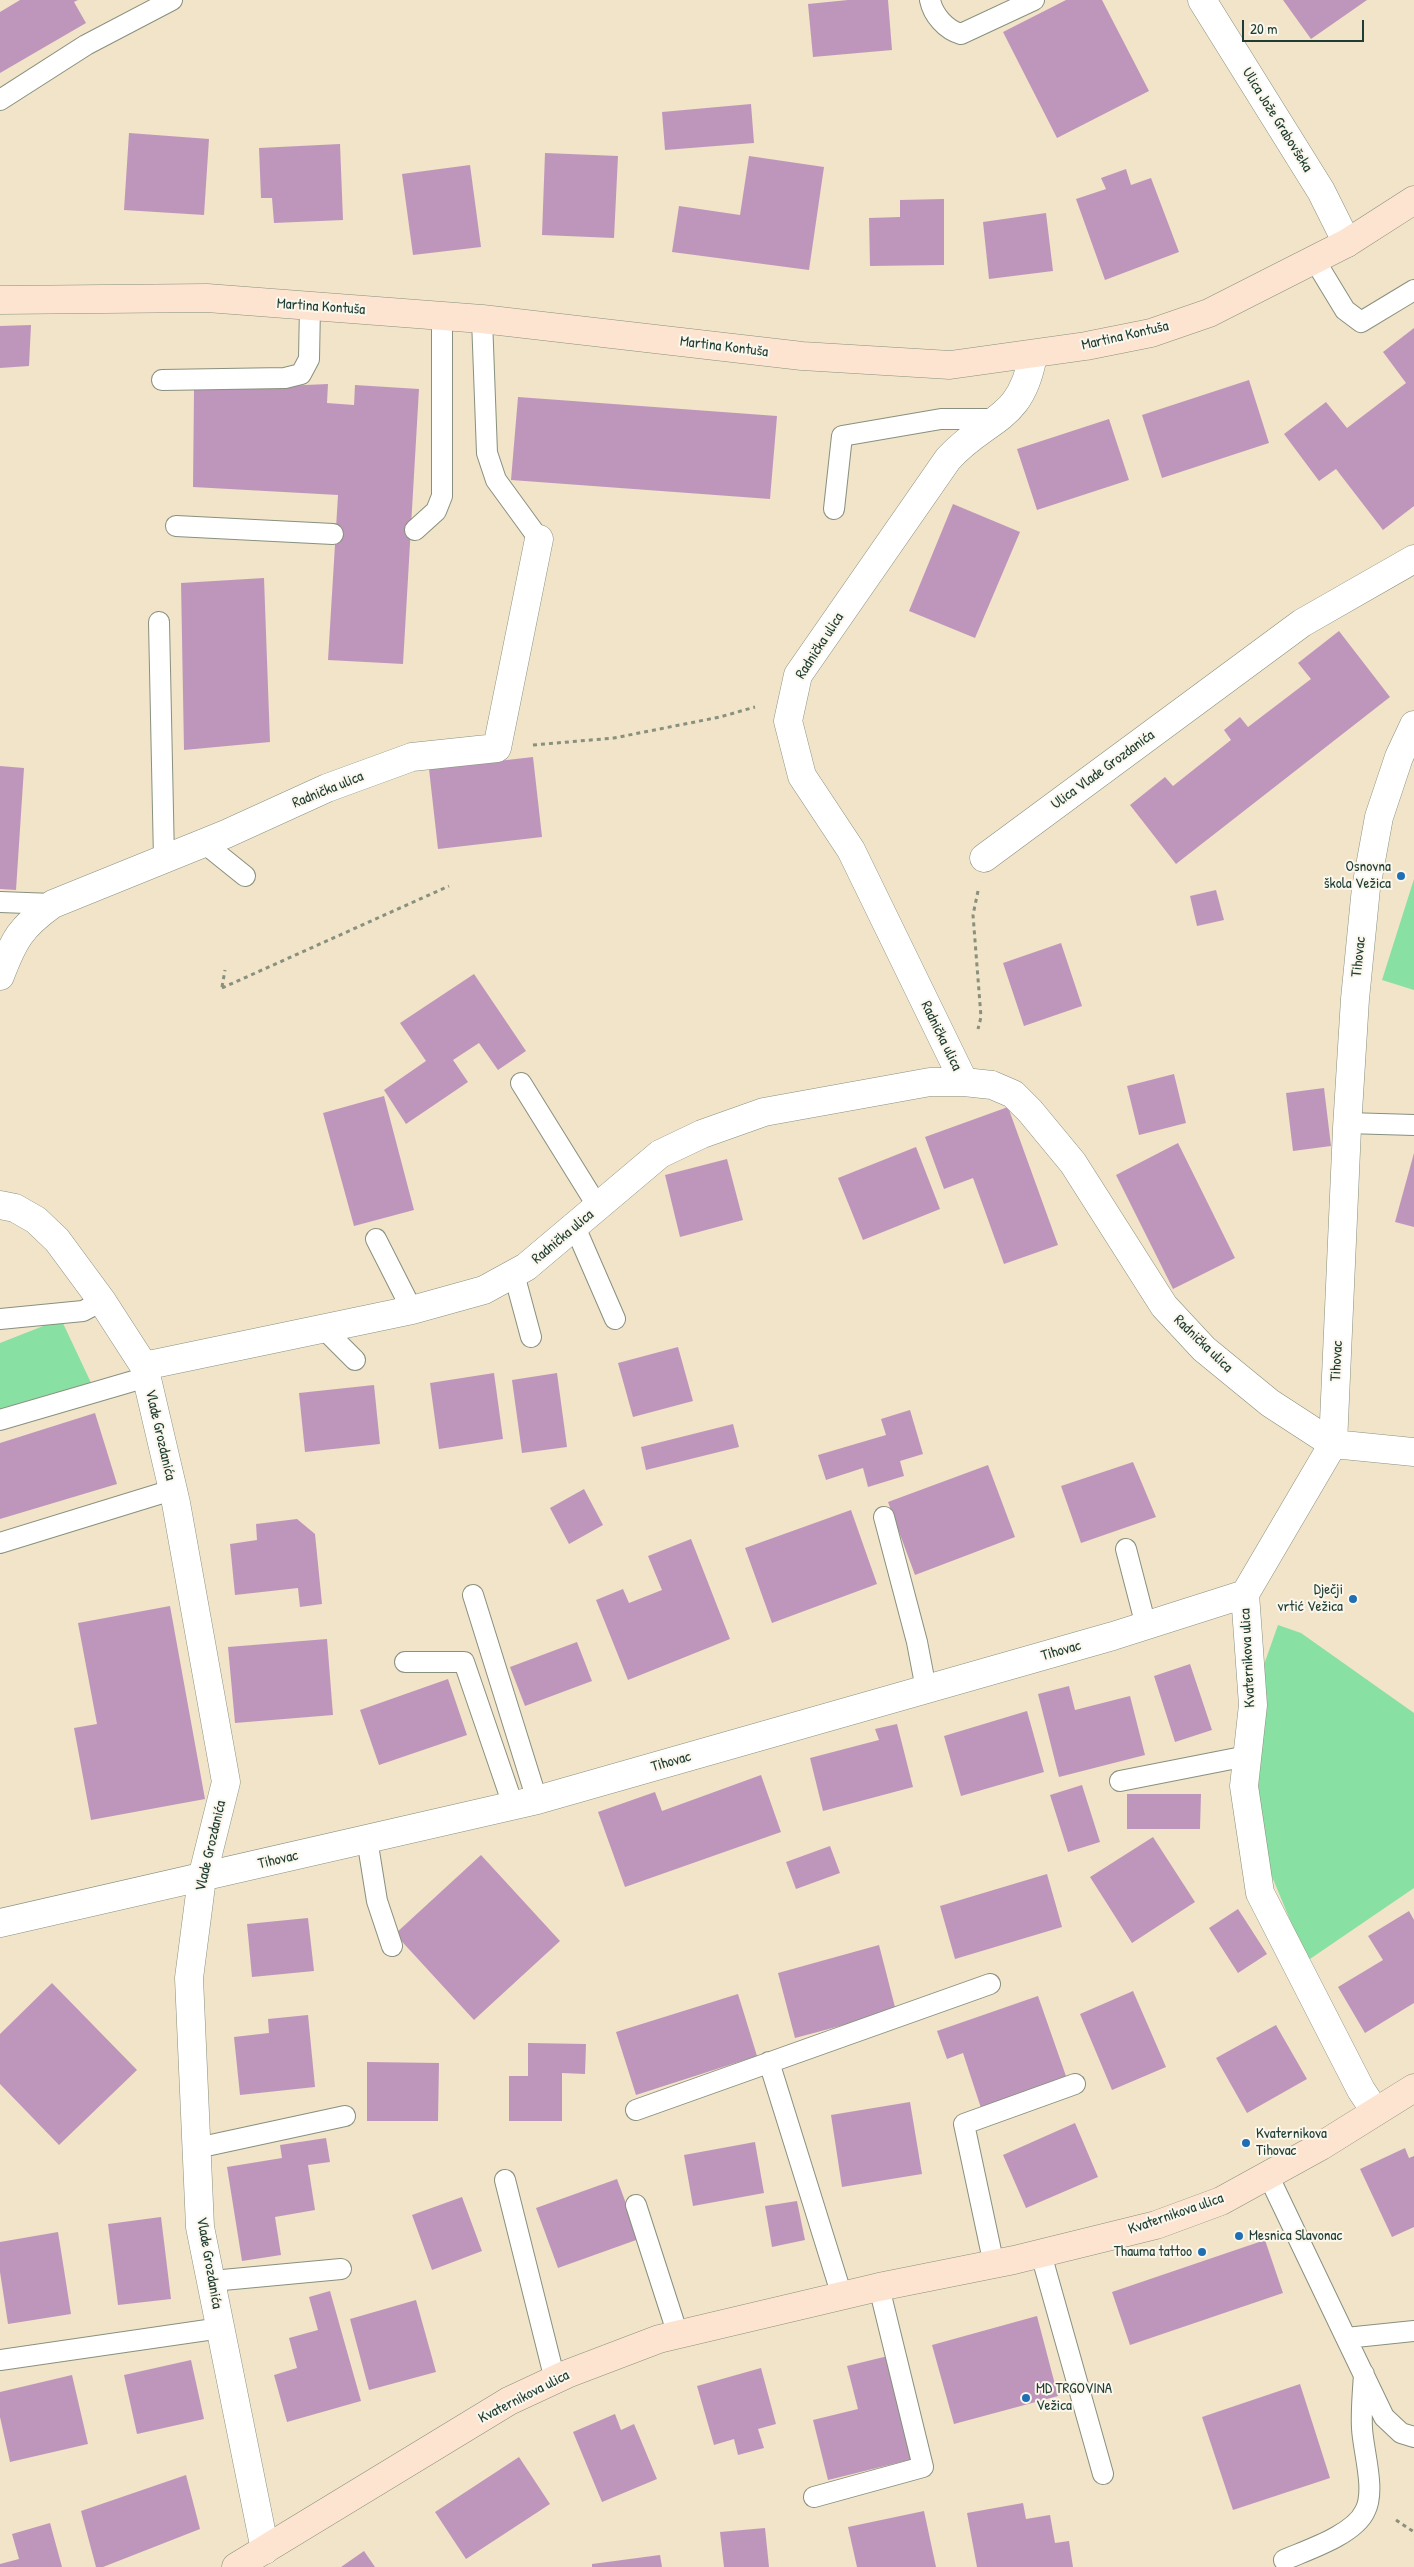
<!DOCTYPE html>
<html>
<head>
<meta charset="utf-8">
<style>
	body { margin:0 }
	#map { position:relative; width:1414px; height:2567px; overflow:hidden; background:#f1e4c8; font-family:"Patrick Hand",sans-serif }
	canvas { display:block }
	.scale { position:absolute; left:1242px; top:20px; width:122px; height:22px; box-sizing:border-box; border:2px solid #1f3d34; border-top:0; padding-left:6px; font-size:15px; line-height:18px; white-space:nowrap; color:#1f3d34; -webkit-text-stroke:4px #fbf7ec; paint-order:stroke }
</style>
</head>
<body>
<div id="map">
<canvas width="1414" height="2567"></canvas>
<div class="scale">20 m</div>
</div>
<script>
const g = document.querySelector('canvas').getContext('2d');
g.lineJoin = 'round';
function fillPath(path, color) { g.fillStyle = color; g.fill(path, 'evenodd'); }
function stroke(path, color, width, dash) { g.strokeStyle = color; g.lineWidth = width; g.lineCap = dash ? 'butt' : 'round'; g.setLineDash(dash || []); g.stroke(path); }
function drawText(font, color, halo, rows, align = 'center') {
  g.font = font + ' "Patrick Hand",sans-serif'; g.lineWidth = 4; g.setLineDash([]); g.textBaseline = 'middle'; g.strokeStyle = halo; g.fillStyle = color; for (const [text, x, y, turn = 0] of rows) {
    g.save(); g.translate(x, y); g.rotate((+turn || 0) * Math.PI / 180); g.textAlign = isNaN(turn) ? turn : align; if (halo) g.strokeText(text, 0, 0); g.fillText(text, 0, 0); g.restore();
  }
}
fillPath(new Path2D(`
	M1414 879V990L1382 980Z
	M61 1319 93 1387 0 1420V1343Z
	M1278 1625 1301 1633 1414 1713V1888L1307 1961 1271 1874 1258 1803 1254 1719 1261 1673Z`), '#89e0a3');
fillPath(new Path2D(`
	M20 0H78L74 2 86 23 0 73V12Z
	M848 0H888L892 50 813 57 808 4Z
	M1066 0H1102L1149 91 1057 138 1003 32Z
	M1283 0H1367L1311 39Z
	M751 104 754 143 665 150 662 112Z
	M129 133 209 139 204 215 124 210Z
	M340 144 343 220 274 223 272 198H261L259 148Z
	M545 153 618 156 614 238 542 235Z
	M749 156 824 167 809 270 672 252 679 206 740 215Z
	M470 165 481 247 413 255 402 174Z
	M1126 169 1131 185 1151 178 1179 252 1105 280 1076 199 1106 189 1101 178Z
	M944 199V265L870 266 869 218 900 217V200Z
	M1046 213 1053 271 989 279 983 222Z
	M31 325 29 366 0 368V326Z
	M1414 328V506L1383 530 1336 469 1319 481 1284 434 1326 402 1347 428 1406 383 1383 352Z
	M1249 380 1269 443 1162 478 1142 415Z
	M328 384 327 403 354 405 355 385 419 389 403 664 328 660 338 495 193 487 194 390Z
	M518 397 777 416 770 499 511 480Z
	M1109 419 1129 480 1037 510 1017 449Z
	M953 504 1020 532 975 638 909 611Z
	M264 578 270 742 184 750 181 583Z
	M1339 631 1390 697 1176 864 1130 805 1165 777 1173 786 1231 740 1224 730 1240 717 1248 727 1311 679 1298 663Z
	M533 757 542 837 438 849 429 769Z
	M0 766 24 768 16 890 0 889Z
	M1216 890 1224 920 1197 926 1190 896Z
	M1061 943 1082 1006 1024 1026 1003 963Z
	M474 974 526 1051 498 1070 479 1043 453 1060 468 1082 406 1124 384 1090 426 1061 400 1023Z
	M1174 1074 1186 1123 1139 1135 1127 1086Z
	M1324 1088 1331 1146 1293 1151 1286 1093Z
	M384 1096 414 1210 354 1226 323 1113Z
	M1008 1107 1058 1245 1004 1264 973 1178 944 1189 925 1137Z
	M1178 1143 1235 1258 1173 1289 1116 1175Z
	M916 1147 940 1209 863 1240 838 1178Z
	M1414 1153V1227L1395 1222Z
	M727 1159 743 1220 680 1237 665 1175Z
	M678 1347 693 1401 633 1417 618 1363Z
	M494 1373 503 1439 439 1449 430 1383Z
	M557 1373 567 1447 522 1453 512 1380Z
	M374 1385 380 1444 305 1452 299 1393Z
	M910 1410 923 1454 900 1461 904 1476 868 1487 863 1468 826 1480 818 1455 886 1435 881 1419Z
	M95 1413 117 1484 0 1519V1443Z
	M733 1424 739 1447 646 1470 641 1447Z
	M1133 1462 1156 1517 1081 1543 1061 1486Z
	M988 1465 1015 1537 915 1575 888 1502Z
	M584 1489 603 1525 569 1544 550 1508Z
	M851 1510 877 1584 772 1623 745 1548Z
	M297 1519 315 1534 322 1604 300 1607 298 1588 235 1595 230 1544 257 1540 256 1524Z
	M691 1539 730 1639 628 1680 596 1600 623 1589 629 1603 662 1590 648 1556Z
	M170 1606 205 1799 91 1820 74 1728 97 1724 78 1623Z
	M327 1639 333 1715 235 1723 228 1647Z
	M577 1642 592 1681 525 1706 510 1667Z
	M1190 1664 1212 1730 1175 1742 1154 1676Z
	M448 1679 467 1735 379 1765 360 1710Z
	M1069 1686 1075 1710 1130 1696 1145 1755 1059 1777 1038 1694Z
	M1027 1711 1044 1772 961 1796 944 1736Z
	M897 1724 913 1787 823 1811 810 1758 879 1740 875 1729Z
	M761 1775 781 1832 625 1887 598 1812 655 1792 662 1811Z
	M1082 1785 1100 1842 1068 1852 1050 1795Z
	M1127 1794H1201L1200 1829H1127Z
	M1153 1837 1195 1902 1132 1943 1090 1877Z
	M830 1846 840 1873 796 1889 786 1862Z
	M481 1855 560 1941 474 2020 395 1934Z
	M1047 1874 1062 1927 955 1959 940 1906Z
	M1238 1909 1267 1954 1238 1973 1209 1928Z
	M1409 1911 1414 1920V2003L1365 2033 1338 1987 1383 1960 1368 1936Z
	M308 1918 314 1971 252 1977 247 1924Z
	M879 1945 896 2011 795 2038 778 1973Z
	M52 1983 137 2070 59 2145 0 2084V2034Z
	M1133 1991 1166 2067 1112 2090 1080 2014Z
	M738 1994 757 2056 636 2095 616 2032Z
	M1038 1996 1067 2079 981 2108 963 2053 947 2059 937 2031Z
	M308 2015 315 2087 240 2095 234 2037 269 2033 268 2019Z
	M1276 2025 1307 2079 1247 2113 1216 2058Z
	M528 2043 586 2044 585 2074 562 2073V2121H509V2076H528Z
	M367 2062 439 2063 438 2121H367Z
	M910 2102 922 2174 842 2187 831 2115Z
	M1075 2123 1098 2177 1026 2208 1003 2155Z
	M326 2138 330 2162 308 2165 315 2210 275 2217 281 2255 242 2261 227 2167 282 2158 280 2145Z
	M755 2142 764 2193 693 2206 684 2155Z
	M1405 2148 1409 2158 1414 2156V2227L1392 2237 1360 2169Z
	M617 2179 639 2239 558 2268 536 2208Z
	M462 2197 482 2251 432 2270 412 2215Z
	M797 2201 805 2240 772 2247 765 2206Z
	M161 2217 171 2299 118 2305 108 2224Z
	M58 2232 71 2314 8 2324 0 2272V2242Z
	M1265 2240 1283 2293 1130 2345 1112 2292Z
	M330 2291 361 2401 287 2422 274 2375 297 2368 289 2338 318 2330 309 2297Z
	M416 2300 436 2372 369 2390 350 2319Z
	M1037 2316 1058 2396 954 2424 932 2345Z
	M888 2356 913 2459 828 2480 813 2420 858 2409 847 2366Z
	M191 2360 204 2419 137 2434 124 2375Z
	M761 2368 776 2424 758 2429 764 2448 738 2455 734 2439 714 2445 697 2386Z
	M72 2375 88 2444 10 2462 0 2417V2392Z
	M1300 2384 1330 2478 1233 2510 1202 2417Z
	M615 2414 621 2430 634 2424 657 2479 602 2502 573 2432Z
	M519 2457 550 2504 466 2559 435 2512Z
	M186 2475 200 2529 103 2567H96L81 2511Z
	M1023 2503 1026 2519 1050 2515 1055 2543 1069 2541 1073 2567H977L967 2513Z
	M924 2511 936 2567H857L848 2527Z
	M50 2523 62 2567H0V2564L19 2559 12 2534Z
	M765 2528 769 2567H724L720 2532Z
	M364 2551 375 2567H341Z
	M660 2555 662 2567H592V2564Z`), '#bf96bb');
const lane = new Path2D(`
	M930 0C933 15 946 30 961 34L1034 0
	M0 100 86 45 172 0
	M1314 259 1345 310 1361 322 1414 290
	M482 319 487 453 496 480 539 539
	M162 380 285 378 301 374 309 359 310 306
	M834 509 842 436 941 419H998
	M176 526 333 534
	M415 530 436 511 442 496V316
	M159 622 164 859
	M204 843 245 876
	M0 902 53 904
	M521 1083 598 1207
	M1347 1123 1414 1125
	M575 1227 615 1319
	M376 1239 412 1310
	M514 1274 531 1337
	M0 1319 83 1311 102 1301
	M324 1329 355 1360
	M0 1420 147 1377
	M884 1517 917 1642 926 1689
	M0 1543 172 1490
	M1126 1549 1146 1626
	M473 1595 537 1800
	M405 1662H464L513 1805
	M1120 1781 1247 1756
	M367 1839 377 1901 392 1946
	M769 2062 842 2296
	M636 2110 990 1984
	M197 2148 345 2116
	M1268 2175 1346 2338 1414 2331
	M505 2180 555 2380
	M636 2205 678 2335
	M1041 2254 1103 2474
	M994 2265 964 2124 1075 2084
	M212 2281 341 2269
	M1346 2338 1384 2417 1401 2433 1414 2437
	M0 2360 221 2328
	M814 2497 923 2467 879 2287
	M1284 2560C1307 2550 1354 2535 1365 2511 1376 2490 1363 2451 1362 2428 1361 2410 1363 2391 1364 2374`);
const street = new Path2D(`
	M1202 0 1321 191 1347 243
	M984 858 1302 623 1414 559
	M0 976C14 939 21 927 53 904L226 834 327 788 412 757 497 748 539 539
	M964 1082 851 850 802 776 788 721 798 675 948 459C987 416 1021 423 1033 355
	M0 1205 15 1208 36 1220 57 1240 102 1301 144 1366 176 1503 226 1782 202 1878 189 1978 200 2227 265 2550
	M144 1366 412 1310 484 1290 526 1267 660 1154 702 1134 764 1112 930 1082H964L992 1085 1013 1094 1030 1111 1073 1163 1164 1306 1204 1349 1270 1403 1333 1444 1414 1452
	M1245 1594 1253 1705 1244 1786 1260 1893 1361 2090 1375 2111
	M0 1923 537 1800 1113 1636 1245 1594 1333 1444 1347 1128 1355 999 1366 888 1379 817 1399 757 1414 725`);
const secondary = new Path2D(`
	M0 300 207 298 482 319 802 356 950 365 1086 346 1151 333 1209 313 1347 243 1414 200
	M236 2567 509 2401 567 2374 659 2339 879 2287 1014 2260 1156 2225 1221 2201 1321 2146 1414 2088`);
stroke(lane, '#88907e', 22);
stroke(street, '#88907e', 29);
stroke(secondary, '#88907e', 29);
stroke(new Path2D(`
	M533 745 614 738 720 717 755 707
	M978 891 973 915 981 1017 978 1029
	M222 987 225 970
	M222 988 449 886
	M1396 2520 1414 2532`), '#88907e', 3, [4, 4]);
stroke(lane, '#fff', 20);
stroke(street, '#fff', 28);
stroke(secondary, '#fde4d1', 28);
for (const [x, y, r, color] of [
	[1401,876,5,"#1f6fb2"],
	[1353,1599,5,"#1f6fb2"],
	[1246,2143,5,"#1f6fb2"],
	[1239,2236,5,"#1f6fb2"],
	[1202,2252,5,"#1f6fb2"],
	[1026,2398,5,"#1f6fb2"]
]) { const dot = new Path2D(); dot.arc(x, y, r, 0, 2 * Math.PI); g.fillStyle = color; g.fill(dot); stroke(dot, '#fbf7ec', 2); }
drawText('15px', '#1f3d34', '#fbf7ec', [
	["Ulica Jože Grabovšeka",1277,120,58],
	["Martina Kontuša",321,307,4],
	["Martina Kontuša",1125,336,-13],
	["Martina Kontuša",724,347,7],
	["Radnička ulica",820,646,-57],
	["Ulica Vlade Grozdanića",1103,770,-36],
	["Radnička ulica",328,790,-22],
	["Tihovac",1359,957,-84],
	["Radnička ulica",941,1036,64],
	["Radnička ulica",563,1237,-40],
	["Radnička ulica",1203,1344,44],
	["Tihovac",1337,1361,-87],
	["Vlade Grozdanića",160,1435,77],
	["Tihovac",1061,1651,-16],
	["Kvaternikova ulica",1248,1658,-93],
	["Tihovac",671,1762,-16],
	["Vlade Grozdanića",211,1846,-77],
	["Tihovac",278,1860,-13],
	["Kvaternikova ulica",1176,2214,-19],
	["Vlade Grozdanića",209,2263,80],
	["Kvaternikova ulica",524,2397,-27]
]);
drawText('15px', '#1f3d34', '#fbf7ec', [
	["Osnovna",1391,867],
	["škola Vežica",1391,884],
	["Dječji",1343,1590],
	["vrtić Vežica",1343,1607],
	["Kvaternikova",1256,2134,"left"],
	["Tihovac",1256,2151,"left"],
	["Mesnica Slavonac",1249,2236,"left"],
	["Thauma tattoo",1192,2252],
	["MD TRGOVINA",1036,2389,"left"],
	["Vežica",1036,2406,"left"]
], 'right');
</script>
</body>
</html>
